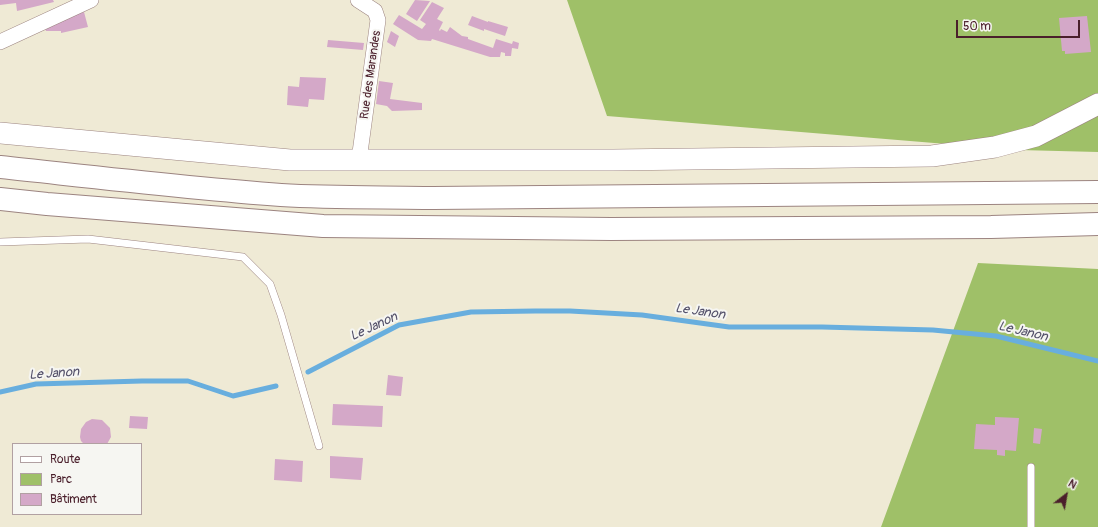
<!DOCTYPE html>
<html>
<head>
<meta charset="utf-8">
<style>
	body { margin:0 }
	#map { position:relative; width:1098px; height:527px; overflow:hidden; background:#efead5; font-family:Pangolin,sans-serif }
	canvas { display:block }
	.legend { position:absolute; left:12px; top:443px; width:130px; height:72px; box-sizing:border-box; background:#f6f6f2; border:1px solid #b1a0a2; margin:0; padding:5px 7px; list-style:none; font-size:12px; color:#4a1f2b }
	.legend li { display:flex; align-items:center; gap:8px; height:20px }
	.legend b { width:20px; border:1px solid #b1a0a2 }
	.north { position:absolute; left:1046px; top:475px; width:40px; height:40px; -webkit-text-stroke:3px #f6f6f2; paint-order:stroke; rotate:31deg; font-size:11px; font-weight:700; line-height:16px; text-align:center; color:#4a1f2b }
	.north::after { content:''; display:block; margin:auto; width:14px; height:18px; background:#4a1f2b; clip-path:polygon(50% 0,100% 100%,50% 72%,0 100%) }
	.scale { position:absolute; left:956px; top:20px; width:124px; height:18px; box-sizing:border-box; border:2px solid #4a1f2b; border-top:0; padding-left:5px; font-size:12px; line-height:14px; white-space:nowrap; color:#4a1f2b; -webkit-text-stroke:3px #f6f6f2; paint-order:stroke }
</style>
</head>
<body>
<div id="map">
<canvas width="1098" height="527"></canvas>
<ul class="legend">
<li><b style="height:5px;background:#fff"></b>Route</li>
<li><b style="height:11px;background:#9fc068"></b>Parc</li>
<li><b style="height:11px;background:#d4a8c8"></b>Bâtiment</li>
</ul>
<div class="north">N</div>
<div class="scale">50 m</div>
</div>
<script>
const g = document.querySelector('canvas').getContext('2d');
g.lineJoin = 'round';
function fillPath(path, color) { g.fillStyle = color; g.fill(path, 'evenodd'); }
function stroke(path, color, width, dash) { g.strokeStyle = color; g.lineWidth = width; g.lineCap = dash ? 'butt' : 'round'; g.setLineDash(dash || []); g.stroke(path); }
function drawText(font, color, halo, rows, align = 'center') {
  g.font = font + ' Pangolin,sans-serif'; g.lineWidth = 4; g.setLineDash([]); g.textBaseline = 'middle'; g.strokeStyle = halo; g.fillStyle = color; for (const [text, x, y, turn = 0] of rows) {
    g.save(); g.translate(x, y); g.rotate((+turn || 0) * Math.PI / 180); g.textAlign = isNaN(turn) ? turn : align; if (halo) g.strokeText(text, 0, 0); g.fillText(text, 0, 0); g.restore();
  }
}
fillPath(new Path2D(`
	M567 0H1098V152L1019 150 607 116Z
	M978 263 1098 269V527H881Z`), '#9fc068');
stroke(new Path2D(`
	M308 372 399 325 471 312 535 311H570L642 315 729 327H822L933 330 996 336 1098 361
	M0 392 36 384 142 381H188L233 396 276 386`), '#68aede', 5);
fillPath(new Path2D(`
	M0 0H53L54 2 17 11 16 3 0 5Z
	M415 0 430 1 417 21 406 14Z
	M432 2 444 8 437 19 443 22 439 30 440 31 441 29 447 32 450 27 462 36 468 37V39L493 48 496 39 512 44 513 41 519 43 518 49 512 48 511 56H505V53L501 52 500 57H490L432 39 431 41 418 40 393 24 399 15 422 29 426 24 420 20Z
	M84 12 88 27 61 33V31H46L44 26 57 19Z
	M472 16 488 22V21L508 27 505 36 484 29V31L468 25Z
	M1087 16 1091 52 1065 54V51H1062L1059 18Z
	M391 31 399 36 395 47 387 42Z
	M328 40 364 43 363 50 327 47Z
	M300 77 326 78 324 100 309 99 308 107 287 105 288 86 299 87Z
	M379 81 393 83 390 99 422 103V110L392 111 387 106 376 104Z
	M388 375 403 377 401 396 386 395Z
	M333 404 383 406 382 427 332 425Z
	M130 416 148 417 147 429 129 428Z
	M995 417 1019 418 1016 451 1005 450V456L997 455V450L974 449 976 424 995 425Z
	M92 419 102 420 110 428 111 437 107 444H84L81 441 80 437 81 429 86 422Z
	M1034 428 1042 429 1040 444 1033 443Z
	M330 456 363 458 361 480 330 478Z
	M275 459 303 461 302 482 274 480Z`), '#d4a8c8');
const lane = new Path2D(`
	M0 242 88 239 243 257 270 284 281 315 319 446
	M1031 527V467`);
const street = new Path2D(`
	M358 0 375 11 378 20 359 160
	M0 42 91 0`);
const secondary = new Path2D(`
	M0 133 290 160H613L932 156 995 147 1036 136 1098 104`);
const highway = new Path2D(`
	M0 167C94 177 187 188 281 195 332 198 383 197 433 198L1098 192
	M0 199 47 204 323 226 611 229 991 227 1098 224`);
stroke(lane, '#9c8480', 8);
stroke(street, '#9c8480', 16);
stroke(secondary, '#9c8480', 22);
stroke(highway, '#9c8480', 24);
stroke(lane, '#fff', 7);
stroke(street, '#fff', 15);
stroke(secondary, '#fff', 21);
stroke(highway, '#fff', 22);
drawText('12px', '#4a1f2b', '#f6f6f2', [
	["Rue des Marandes",371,75,-82]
]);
drawText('italic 13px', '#54516a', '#f6f6f2', [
	["Le Janon",700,312,8],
	["Le Janon",374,327,-25],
	["Le Janon",1023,332,13],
	["Le Janon",54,374,-4]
]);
</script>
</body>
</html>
